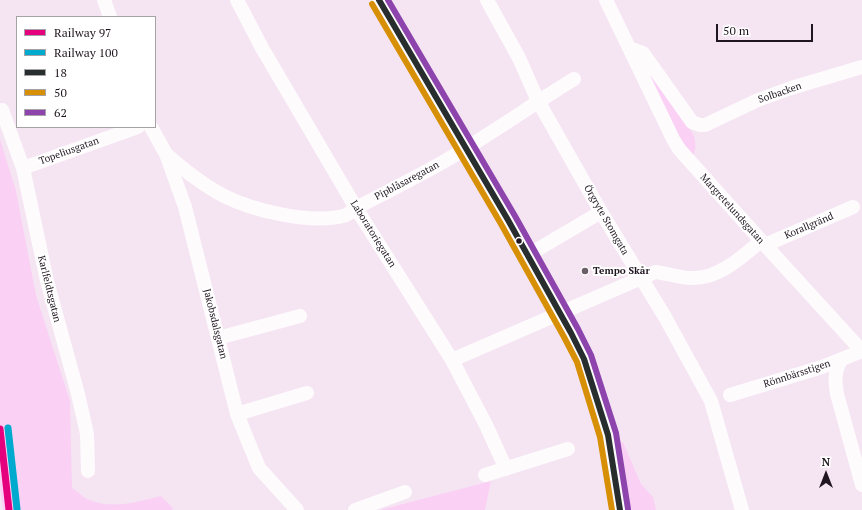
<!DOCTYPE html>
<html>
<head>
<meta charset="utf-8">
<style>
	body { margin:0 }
	#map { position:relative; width:862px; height:510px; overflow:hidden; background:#f5e5f3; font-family:"PT Serif",serif }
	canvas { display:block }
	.legend { position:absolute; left:16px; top:16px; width:140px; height:112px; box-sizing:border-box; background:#fff; border:1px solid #a6a2a5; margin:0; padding:5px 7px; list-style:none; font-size:12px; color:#20161f }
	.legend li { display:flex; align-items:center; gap:8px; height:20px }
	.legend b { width:20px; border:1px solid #a6a2a5 }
	.north { position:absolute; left:806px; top:454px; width:40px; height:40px; -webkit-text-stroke:3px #fff; paint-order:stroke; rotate:0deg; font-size:11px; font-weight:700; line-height:16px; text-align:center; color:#20161f }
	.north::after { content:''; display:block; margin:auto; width:14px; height:18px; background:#20161f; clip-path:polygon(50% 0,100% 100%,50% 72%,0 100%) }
	.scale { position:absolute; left:716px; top:24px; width:97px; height:18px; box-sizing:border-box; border:2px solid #20161f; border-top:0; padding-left:5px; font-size:12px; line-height:14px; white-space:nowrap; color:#20161f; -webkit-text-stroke:3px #fff; paint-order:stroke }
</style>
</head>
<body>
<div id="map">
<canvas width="862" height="510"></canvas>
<ul class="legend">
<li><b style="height:5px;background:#e5007d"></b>Railway 97</li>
<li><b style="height:5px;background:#00a9ce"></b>Railway 100</li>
<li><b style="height:5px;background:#282d2d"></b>18</li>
<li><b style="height:5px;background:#d79005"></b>50</li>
<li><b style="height:5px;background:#8e44ad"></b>62</li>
</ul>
<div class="north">N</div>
<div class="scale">50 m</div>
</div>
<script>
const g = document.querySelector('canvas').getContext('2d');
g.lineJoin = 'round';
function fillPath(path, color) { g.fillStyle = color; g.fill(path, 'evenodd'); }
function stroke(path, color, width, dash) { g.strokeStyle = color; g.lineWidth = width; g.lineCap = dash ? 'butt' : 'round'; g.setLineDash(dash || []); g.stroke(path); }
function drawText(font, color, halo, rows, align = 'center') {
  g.font = font + ' "PT Serif",serif'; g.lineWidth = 4; g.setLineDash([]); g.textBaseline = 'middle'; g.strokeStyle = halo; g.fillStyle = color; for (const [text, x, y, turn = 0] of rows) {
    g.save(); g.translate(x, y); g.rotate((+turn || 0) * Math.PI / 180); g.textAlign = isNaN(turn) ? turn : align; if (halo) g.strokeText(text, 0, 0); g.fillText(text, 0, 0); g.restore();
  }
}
fillPath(new Path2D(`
	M640 58 690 130C696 135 697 150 693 156L681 140Z
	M0 139 16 191 36 295 70 401 72 488C77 491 82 496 87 499 111 510 137 502 161 496L173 508 172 510H3L0 488Z
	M623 442 641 484 653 497 656 510H629L623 488 620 443Z
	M491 481 485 510H380Z`), '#fad1f5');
stroke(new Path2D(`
	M104 0 110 17
	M237 0 262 48 356 208 452 360 486 425 506 469
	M379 0 508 220 571 333 584 359 608 435 620 510
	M487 0 519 58 538 101 601 212 665 317 711 401 742 510
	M606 0 673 139 679 149 765 245 862 351
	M629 48 643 53 692 122 700 125H705L758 100 791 88 862 67
	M0 111 2 110 23 168 47 281 78 394 87 434 88 471
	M151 127 166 154 185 207 237 414 259 468 297 510
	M166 154C184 170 203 185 224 196 254 211 310 224 343 216 348 215 352 211 356 208 385 193 415 178 443 162 488 136 530 106 574 79
	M23 168 138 127
	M765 245 853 207
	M528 255 601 212
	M218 338 300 316
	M452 360 655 272C667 273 684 279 694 278 720 278 743 256 761 241
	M841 360C834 373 835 380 837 394L862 485
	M730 395 822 367 862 351
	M237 414 307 393
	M485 475 568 449
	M355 510 405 492`), '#fefbfd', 14);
stroke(new Path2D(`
	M379 0 508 220 571 333 584 359 608 435 620 510`), '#282d2d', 6);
stroke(new Path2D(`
	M372 4 501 224 564 337 577 362 600 437 612 510`), '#d79005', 6);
stroke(new Path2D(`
	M388 0 515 216 578 329 591 355 616 433 628 509`), '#8e44ad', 6);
stroke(new Path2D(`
	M0 429 9 510`), '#e5007d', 7);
stroke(new Path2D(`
	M8 428 17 509`), '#00a9ce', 7);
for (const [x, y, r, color] of [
	[519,241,3.5,"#20161f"],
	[585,271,4,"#6b5e69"]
]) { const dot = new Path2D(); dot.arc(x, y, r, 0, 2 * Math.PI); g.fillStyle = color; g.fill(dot); stroke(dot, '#fff', 1.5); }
drawText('10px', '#20161f', '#fff', [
	["Solbacken",780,93,-19],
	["Topeliusgatan",69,151,-20],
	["Pipblåsaregatan",407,181,-28],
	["Margretelundsgatan",732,209,48],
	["Örgryte Stomgata",606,220,60],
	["Korallgränd",809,226,-23],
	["Laboratoriegatan",373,234,58],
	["Karlfeldtsgatan",49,289,76],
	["Jakobsdalsgatan",215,324,76],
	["Rönnbärsstigen",797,374,-18]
]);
drawText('bold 10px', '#20161f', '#fff', [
	["Tempo Skår",593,271]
], 'left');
</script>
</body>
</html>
